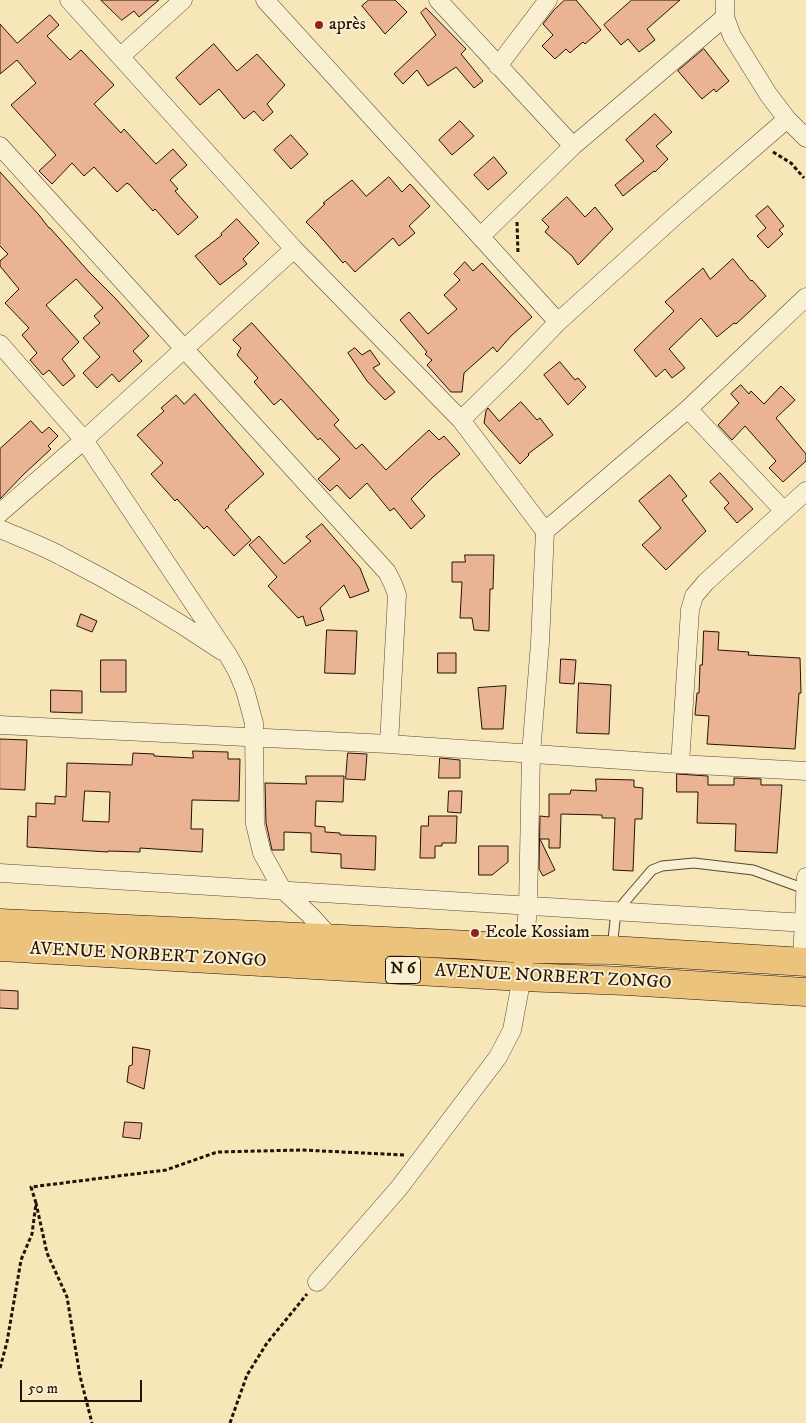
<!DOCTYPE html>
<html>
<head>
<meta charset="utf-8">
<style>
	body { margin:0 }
	#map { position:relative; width:806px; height:1423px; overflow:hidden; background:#f6e6b8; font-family:"IM FELL DW Pica",serif }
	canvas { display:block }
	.scale { position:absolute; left:20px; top:1380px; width:122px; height:22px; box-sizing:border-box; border:2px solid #241208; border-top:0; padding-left:6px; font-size:15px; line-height:18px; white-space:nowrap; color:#241208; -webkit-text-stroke:4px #f9efd1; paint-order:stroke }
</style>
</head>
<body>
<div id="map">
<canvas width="806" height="1423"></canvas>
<div class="scale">50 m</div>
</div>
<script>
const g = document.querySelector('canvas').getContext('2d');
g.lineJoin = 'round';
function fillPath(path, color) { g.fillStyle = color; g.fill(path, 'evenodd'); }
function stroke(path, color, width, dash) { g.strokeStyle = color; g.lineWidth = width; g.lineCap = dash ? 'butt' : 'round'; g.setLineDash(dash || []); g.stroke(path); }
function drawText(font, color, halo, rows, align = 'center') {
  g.font = font + ' "IM FELL DW Pica",serif'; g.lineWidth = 4; g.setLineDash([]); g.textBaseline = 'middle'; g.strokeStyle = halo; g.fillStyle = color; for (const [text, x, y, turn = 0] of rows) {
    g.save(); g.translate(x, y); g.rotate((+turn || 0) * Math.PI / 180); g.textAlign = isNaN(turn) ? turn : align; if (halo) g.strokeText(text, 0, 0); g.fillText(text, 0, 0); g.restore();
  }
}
const building = new Path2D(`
	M101 0H159L139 17 134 11 122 20Z
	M369 0H395L407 12 385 34 362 6Z
	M565 0H576L601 30 585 44 583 42 570 53 566 49 555 59 542 46 553 35 543 24 554 10Z
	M632 0H680L647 29 655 40 639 52 628 39 621 45 604 25Z
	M426 8 466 49 461 54 483 81 474 88 456 67 428 86 417 70 403 84 394 74 436 35 421 13Z
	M50 15 59 25 47 36 70 60 81 50 114 85 94 104 121 133 124 129 156 164 173 149 187 165 170 180 178 189 175 191 198 217 178 235 155 209 153 211 129 184H128L127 183 117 192 94 167 84 176 72 163 52 184 39 171 56 155 11 105 36 83 17 60 0 74V24L17 43Z
	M214 44 237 71 257 54 285 85 267 104 273 112 263 121 254 111 244 119 219 89 200 105 176 78Z
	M704 49 729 81 716 92 714 89 702 99 678 71Z
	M655 114 672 132 656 146 668 159 655 172 654 171 623 196 615 185 644 161 626 140Z
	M460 121 474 136 452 155 439 140Z
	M291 135 308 154 291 169 274 150Z
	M494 157 507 173 488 190 474 175Z
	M0 172 39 215 49 228H50L89 272 115 298 149 336 133 351 142 361 119 382 112 374 97 388 83 373 100 357 83 338 100 323 94 316 103 308 76 279 46 305 79 342 62 359 75 376 63 386 49 370 43 375 30 360 37 353 22 335 29 328 5 303 19 289 0 266V261L8 254 0 246Z
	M389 177 402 192 410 184 430 206 409 226 415 233 399 246 393 238 355 272 345 261 343 263 317 233 306 222 325 204 323 203 352 180 366 196Z
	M567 197 585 217 595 207 613 229 578 265 572 256 545 232 549 227 542 220Z
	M768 206 784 226 779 230 783 234 768 248 757 236 766 228 756 216Z
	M237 219 259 243 243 259 247 264 220 285 195 256 222 235 221 234Z
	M733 259 751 281 752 280 766 296 736 324 734 323 717 337 701 318 669 349 685 368 672 378 665 369 656 377 634 350 674 311 665 302 703 268 710 279Z
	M465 262 473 271 482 263 532 317 511 336 497 352 493 347 464 373 462 392H451L427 365 432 360 425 354 427 352 400 320 409 312 428 334 457 309 444 295 460 280 454 274Z
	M252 323 339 420 334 425 356 449 362 444 386 470 429 430 439 440 444 436 460 454 433 477 411 499 425 516 411 529 394 508 390 511 367 483 350 499 337 485 330 491 318 479 340 459 320 438 318 440 281 399 274 405 254 382 258 378 237 355 241 348 233 340Z
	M355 348 362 355 370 350 380 364 373 368 395 392 385 400 367 381 348 353Z
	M560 362 575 380 578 378 586 387 568 405 544 375Z
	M741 385 749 394 751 391 764 404 781 386 795 400 776 418 806 454V461L783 482 769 468 776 461 745 426 732 440 718 425 739 403 731 394Z
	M195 394 264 474 228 506 229 507 225 510 251 540 234 556 207 526 204 529 177 499 175 501 151 474 163 463 137 435 164 411 161 408 176 395 184 404Z
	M521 402 537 420 540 418 553 435 528 454 529 455 520 464 484 423 486 411 488 408 499 421Z
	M31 421 42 433 49 427 58 436 48 446 51 449 24 474 0 499V449Z
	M720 473 753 509 737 523 724 508 729 503 710 482Z
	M670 475 687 496 682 500 706 531 666 570 642 545 661 528 639 501Z
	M322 524 360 568 369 591 350 598 344 585 320 608 324 620 306 626 303 616 298 618 268 586 277 577 249 545 259 536 284 564 311 541 306 537Z
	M465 555H494L493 589H490L489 631 474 630 472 618H460L462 582H452V562H465Z
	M81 614 97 621 92 632 77 626Z
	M327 630 357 631 355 674 325 673Z
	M704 631 719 632 718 650 749 652 748 655 800 658 801 693H799L795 749 707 744 709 716 695 715 697 693H699L700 665H702Z
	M438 653H456V673H438Z
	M561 659 576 660 574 684 560 683Z
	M101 660H126V692H101Z
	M579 683 611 685 609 734 577 733Z
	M506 686 503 729H482L478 688Z
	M51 690 82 691V713L51 712Z
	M0 739 27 740 25 790 0 789Z
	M193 751 228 752V759H240L239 801 192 800 191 829H203L202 852 140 848V852L108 851V852L27 847 28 816 36 817V803L55 804V796L66 797 67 763 132 765 133 753 154 754V756L193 758ZM85 791 110 792 109 822 83 821Z
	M348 753 367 754 365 780 346 779Z
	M440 758 460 760V778H439Z
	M677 774 708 776V785H734V778L761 779V785H782L777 853 735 851 736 824 697 823 698 792H677Z
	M306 776H344L343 802 316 801 315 826 325 827V832L340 833V835L376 836 375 870 341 868V854L311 852V833L284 832V850H272L266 823 265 783 306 784Z
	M596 779 634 780V787L643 788 642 819H635L633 871 613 870 615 818H602V815L561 814 560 848H549V839H540L555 870 543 876 539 869 540 816 549 817V794H570L571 790 596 791Z
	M449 791H462L461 813 448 812Z
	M429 816H457L456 843H442V846H435V858H420L421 826H428Z
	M479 846H508V862L492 875H479Z
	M0 990 18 991V1009L0 1008Z
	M133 1047 150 1050 144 1089 127 1082 129 1066 132 1065Z
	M125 1122 142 1123 140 1139 123 1137Z`);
fillPath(building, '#eab394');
stroke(building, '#241208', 1);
const lane = new Path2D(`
	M612 948 616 912 652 870 662 866 694 863 753 870 805 889`);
const street = new Path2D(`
	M69 0 294 249 461 420 545 531 540 643 531 754 528 907 522 977 512 1030 498 1057 399 1188 317 1282
	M265 0 558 322
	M438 0 573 146
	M725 0V17L732 36 768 94 787 119 806 138
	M121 56 183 0
	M498 66 548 0
	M0 146 387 572 393 584 397 595 389 744
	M481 236 573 146 725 17
	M0 344 84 440 228 655 237 671 245 690 254 723 255 824 262 853 282 889 310 915 332 939
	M688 409 784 511
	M461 420 512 370 558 322 674 217 787 119
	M0 513 84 440 294 249
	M0 529C21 538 43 546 63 557 118 585 170 616 222 651
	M545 531 688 409 806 297
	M0 725 389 744 680 764 806 771
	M680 764 690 610 694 596 706 582 806 491
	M0 873C269 889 537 907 806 923
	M802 961 806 877`);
const primary = new Path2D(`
	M0 923 471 945 525 949 611 950 806 962
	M0 947 522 977 626 981 806 992`);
stroke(lane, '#584734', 11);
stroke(street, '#584734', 19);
stroke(primary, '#241208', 29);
stroke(new Path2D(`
	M773 152 791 163 804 178
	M517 222 518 253
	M36 1203 31 1187 166 1170 217 1152 302 1150 404 1155
	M0 1368 7 1342 21 1260 32 1234 36 1203 47 1253 67 1297 80 1376 92 1423
	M230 1423 247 1375 267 1343 307 1294`), '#241208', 3, [4, 2.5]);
stroke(lane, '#f9efd1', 9);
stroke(street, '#f9efd1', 18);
stroke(primary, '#ebc37c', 28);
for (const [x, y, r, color] of [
	[319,25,5,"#8f2418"],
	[475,933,5,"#8f2418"]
]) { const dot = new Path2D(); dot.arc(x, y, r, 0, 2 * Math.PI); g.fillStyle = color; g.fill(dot); stroke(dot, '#f9efd1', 2); }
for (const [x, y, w] of [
	[403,970,35]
]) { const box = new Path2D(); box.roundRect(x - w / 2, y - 13.5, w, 27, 4); g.fillStyle = '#f9efd1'; g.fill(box); stroke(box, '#241208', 1); }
drawText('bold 16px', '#241208', null, [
	["N 6",403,970]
]);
drawText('18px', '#241208', '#f9efd1', [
	["après",329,25],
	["Ecole Kossiam",485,933]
], 'left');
drawText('18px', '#241208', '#f9efd1', [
	["AVENUE NORBERT ZONGO",148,956,3],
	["AVENUE NORBERT ZONGO",553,978,3]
]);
</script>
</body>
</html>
